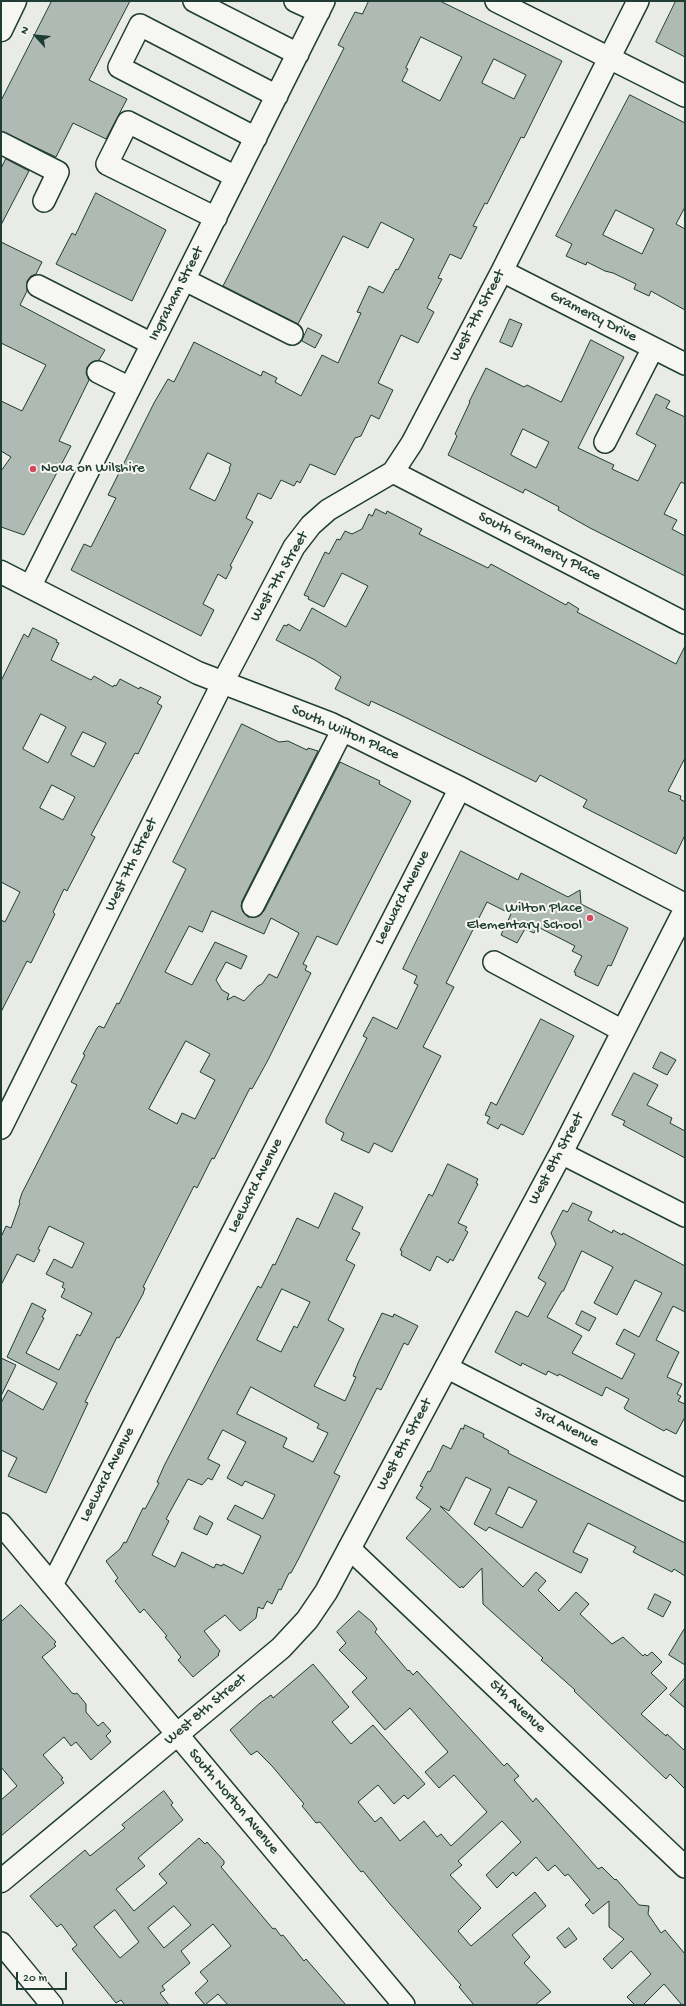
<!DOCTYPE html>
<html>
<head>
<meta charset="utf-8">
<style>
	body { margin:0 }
	#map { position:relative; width:686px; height:2006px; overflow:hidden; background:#e9ebe7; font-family:"Gochi Hand",sans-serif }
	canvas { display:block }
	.frame { position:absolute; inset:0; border:2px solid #1f3d34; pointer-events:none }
	.north { position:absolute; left:16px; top:16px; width:40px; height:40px; -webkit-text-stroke:3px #f6f6f2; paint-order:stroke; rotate:297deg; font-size:11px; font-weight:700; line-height:16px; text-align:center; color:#1f3d34 }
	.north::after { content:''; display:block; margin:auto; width:14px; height:18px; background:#1f3d34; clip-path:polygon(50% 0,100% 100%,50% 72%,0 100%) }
	.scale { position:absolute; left:16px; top:1972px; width:51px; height:18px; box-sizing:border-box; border:2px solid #1f3d34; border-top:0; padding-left:5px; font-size:12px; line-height:14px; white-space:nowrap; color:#1f3d34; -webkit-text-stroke:3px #f6f6f2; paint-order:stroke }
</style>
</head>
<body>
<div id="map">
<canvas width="686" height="2006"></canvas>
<div class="frame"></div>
<div class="north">N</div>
<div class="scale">20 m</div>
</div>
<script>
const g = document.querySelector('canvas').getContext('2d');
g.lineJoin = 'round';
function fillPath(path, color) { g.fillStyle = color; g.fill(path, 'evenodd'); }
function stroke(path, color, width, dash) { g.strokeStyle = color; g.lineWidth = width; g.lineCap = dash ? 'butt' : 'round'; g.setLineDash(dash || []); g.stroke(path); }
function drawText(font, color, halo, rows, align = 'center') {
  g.font = font + ' "Gochi Hand",sans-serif'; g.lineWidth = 4; g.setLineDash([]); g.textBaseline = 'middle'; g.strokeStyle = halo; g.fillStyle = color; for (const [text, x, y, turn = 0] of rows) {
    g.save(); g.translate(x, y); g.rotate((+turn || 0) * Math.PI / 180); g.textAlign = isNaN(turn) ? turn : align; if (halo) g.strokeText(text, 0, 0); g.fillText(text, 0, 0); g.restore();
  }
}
const building = new Path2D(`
	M52 1H130L89 80 127 99 106 139 73 123 56 157 1 131V101Z
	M369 1H440L562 61 524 138 521 137 487 204 485 203 473 226 477 227 461 259 450 254 438 278 442 279 427 308 434 312 418 343 401 335 378 383 393 390 379 419 371 415 361 436 355 438 335 475 310 464 300 483 297 481 294 486 281 480 271 499 258 493 246 518 253 522 230 566 232 567 226 579 218 574 203 604 214 610 201 636 71 570 84 544 91 547 116 498 108 495 154 403 168 379 174 382 194 342 261 376 263 371 277 378 275 382 301 396 322 355 338 363 361 313 357 312 369 286 383 293 396 269 398 270 414 239 381 222 368 248 343 236 298 324 223 286 344 48 338 45 355 12 362 14ZM421 37 462 57 440 101 402 81 408 69 406 68ZM494 59 526 75 514 99 482 83ZM208 453 231 464 229 469 230 470 215 501 190 489Z
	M676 1H685V57L656 42Z
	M630 95 685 123V207L676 224 685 229V310L651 291 649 296 634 289 636 284 613 273 605 271 587 262 586 265 566 256 572 244 556 236ZM616 210 654 229 642 254 603 235Z
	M6 159 29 171 1 225V169Z
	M96 193 166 230 132 301 56 264 72 233 75 235Z
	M1 242 42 262 36 274 31 276 27 281V291L20 305 105 350 99 360 92 362 87 367 86 373 89 380 59 441 71 446 24 535 1 527V471L11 457 1 451V401L22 411 46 365 1 343Z
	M510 319 522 324 512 347 500 342Z
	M308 328 322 335 315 348 302 341Z
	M591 340 624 357 578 448 614 465 612 469 638 481 656 445 636 434 656 394 670 401 666 408 685 417V484L681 482 664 514 677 520 672 529 685 536V576L590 528 558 510 559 507 525 489 523 493 448 455 457 436 455 434 470 402H469L486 368 524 387 527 385 561 402ZM523 429 549 442 536 468 511 455Z
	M376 509 386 514 387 511 422 529 419 534 488 568 491 564 566 605 568 602 579 609 577 612 676 664 685 646V758L668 791 681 796 680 799 685 802V835L676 854 583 807 587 800 540 775 536 782 401 715 371 701 369 706 335 689 341 677 315 660 276 640 284 625 287 626 288 624 300 631 312 608 346 627 368 586 342 573 324 607 308 599 309 597 304 595 325 552 329 554 337 539 340 540 345 531 352 534 362 529 369 514 372 516Z
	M33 628 57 640 56 642 59 643 51 660 91 680 94 676 113 687 114 685 116 686 120 679 139 689 140 687 161 697 157 703 162 706 138 754 135 753 91 835 95 837 67 891 64 889 53 912 55 914 31 963 27 961 1 1012V920L5 922 20 892 1 882V681L24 634 28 637ZM41 714 66 727 48 763 23 749ZM83 732 106 743 94 767 71 755ZM52 785 75 797 63 820 40 808Z
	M242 724 279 742 288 741 307 750 308 748 318 751 242 901 241 906 243 912 248 917 259 916 264 911 340 762 380 781 379 784 411 801 337 945 317 936 303 964 307 966 305 970 311 973 302 991 268 1060 252 1089 250 1088 214 1159 212 1158 197 1188 194 1186 143 1287 145 1288 143 1294 119 1338 117 1337 85 1402 88 1403 46 1493 8 1476 17 1458 1 1450V1403L8 1390 43 1410 57 1383 7 1357 32 1303 46 1310 42 1317 44 1318 26 1353 59 1370 77 1334 80 1336 92 1313 61 1297 65 1289 62 1287 64 1283 46 1274 54 1259 72 1268 84 1243 49 1226 38 1249 40 1250 34 1262 17 1254 1 1285V1237L6 1226 11 1228 20 1203 19 1202 22 1193 77 1085 71 1082 85 1055 83 1054 97 1028 99 1026 104 1028 117 1003 119 1004 186 869 173 862ZM212 911 264 934 271 918 299 933 277 978 269 974 262 984 258 986 244 1001 234 996 227 1000 229 994 222 990 216 980 226 962 241 969 247 956 215 942 192 985 165 972 189 926 202 932ZM186 1041 210 1054 200 1072 215 1080 195 1119 182 1113 177 1124 149 1109Z
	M461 851 518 880 521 873 568 897 580 890 581 904 628 928 611 966 608 965 598 986 575 975 576 973 574 972 582 956 572 951 575 946 538 927 534 933 525 929 517 943 501 935 511 914 487 902 446 983 454 987 423 1047 441 1056 392 1152 374 1143 369 1153 341 1140 344 1133 326 1123V1119L367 1038 363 1036 373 1017 397 1029 418 985 414 983 417 976 403 969Z
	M541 1019 574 1036 523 1135 501 1124 498 1129 487 1123 490 1117 485 1115 491 1102 496 1105Z
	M661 1052 676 1060 667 1075 653 1068Z
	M634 1073 658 1085 647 1105 672 1118 670 1123 685 1131V1158L623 1125 625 1121 612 1115Z
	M448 1164 478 1179 476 1183 478 1184 458 1223 467 1227 465 1230 468 1232 453 1261 450 1259 448 1263 437 1256 430 1271 401 1255 402 1251 400 1250 429 1194 432 1196Z
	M335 1193 363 1207 352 1229 360 1233 346 1260 355 1265 328 1320 344 1329 314 1386 345 1401 356 1377 353 1376 358 1363 382 1313 393 1317 394 1314 418 1326 408 1345 404 1343 381 1390 377 1388 334 1473 340 1476 299 1558 291 1573H289L281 1590 279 1589 272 1604 267 1601 263 1609 258 1607 256 1618 240 1631 225 1615 204 1631 220 1651 218 1654 219 1655 193 1677 178 1660 181 1657 165 1637 167 1636 144 1609 140 1613 115 1581 118 1578 106 1561 120 1549 124 1542 126 1543 143 1508 145 1509 159 1483 157 1482 164 1466 218 1361 258 1286 261 1288 273 1264 275 1265 297 1218 318 1228ZM282 1289 310 1302 297 1328 294 1326 281 1352 257 1340ZM251 1387 319 1424 317 1428 328 1433 313 1462 283 1447 287 1438 237 1414ZM223 1430 246 1442 227 1478 242 1486 245 1481 275 1495 263 1519 235 1505 227 1519 261 1536 243 1574 223 1564 222 1566 216 1564 214 1568 182 1552 175 1567 152 1555 169 1521 166 1519 188 1479 202 1485 208 1478 212 1480 220 1465 208 1459Z
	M573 1203 592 1212 588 1220 612 1233 613 1230 622 1235 623 1233 685 1266V1312L673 1306 656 1340 679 1352 667 1377 682 1384 677 1394 681 1396 678 1401 685 1404V1417L676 1434 666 1429 664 1431 626 1410 624 1408 629 1399 606 1387 602 1396 559 1374 558 1376 548 1371 546 1375 522 1363 521 1366 495 1352 516 1311 528 1317 546 1283 538 1278 556 1244 551 1233 563 1210 567 1212ZM582 1251 613 1267 594 1303 617 1315 635 1280 662 1293 639 1337 624 1329 616 1344 635 1354 622 1379 572 1353 582 1336 547 1317 562 1291H563Z
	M582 1311 596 1318 589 1331 576 1324Z
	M1 1358 16 1365 1 1396Z
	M465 1425 484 1434 483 1437 509 1451 508 1453 685 1543V1576L674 1569 672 1572 633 1552 636 1547 588 1523 573 1552 588 1559 581 1573 489 1527 486 1531 474 1524 491 1489 466 1477 449 1511 440 1506 523 1587 536 1572 546 1581 538 1590 559 1611 576 1592 589 1604 580 1614 612 1644 623 1637 643 1656 645 1654 647 1656 652 1652 662 1662 651 1673 667 1688 641 1714 666 1736 667 1734 685 1751V1789L670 1774 666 1779 574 1691 575 1690 547 1665 541 1660 543 1658 483 1604 482 1568 463 1588 462 1586 460 1588 406 1538 431 1509 416 1498 423 1487 420 1486 428 1471 430 1472 443 1445 451 1449 461 1428 463 1429ZM509 1487 537 1501 522 1528 496 1514Z
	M200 1516 213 1523 207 1535 194 1529Z
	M655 1594 671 1602 663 1617 648 1609Z
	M21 1605 56 1642 54 1644 56 1646 42 1657 72 1693 75 1694 77 1693 86 1704V1712L98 1726 103 1722 111 1731 106 1736 111 1742 91 1760 76 1742 71 1746 64 1737 43 1755 63 1778 61 1779 64 1783 1 1836V1800L17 1786 1 1767V1622Z
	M359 1611 372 1622 377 1629 375 1632 408 1671 409 1670 413 1675 417 1671 504 1766 507 1763 519 1776 514 1780 533 1802 536 1798 598 1869 602 1867 615 1880 616 1879 639 1905 649 1906 648 1914 661 1933 665 1930 685 1954V2005H682L664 1984 643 2005H635L627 1997 651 1974 631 1951 612 1969 603 1959 624 1939 609 1927V1901L593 1914 585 1905 590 1900 568 1874 565 1876 555 1865 548 1871 536 1857 516 1876 513 1872 497 1888 486 1875 521 1842 502 1821 458 1861 462 1865 450 1875 481 1908 458 1931 471 1946 535 1892 546 1906 512 1935 530 1957 524 1963 551 1992 535 2005H474L459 1987 461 1985 390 1904 363 1871 361 1872 320 1822 316 1823 302 1806 304 1804 272 1766 257 1751 251 1755 230 1730 260 1703 271 1695 273 1698 313 1664 349 1707 332 1722 351 1744 373 1725 425 1784 408 1799 404 1795 394 1804 378 1785 358 1802 375 1822 381 1817 400 1841 424 1821 437 1837 441 1834 451 1846 487 1812 454 1775 439 1788 425 1772 448 1752 410 1708 385 1730 352 1692 367 1678 339 1650 346 1643 337 1632Z
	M685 1628V1665L669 1655Z
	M685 1678V1708L670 1695Z
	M164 1791 173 1803 171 1805 183 1820 138 1858 145 1866 116 1889 134 1911 167 1883 159 1874 199 1838 205 1844 207 1842 224 1861V1864L221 1867 273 1929 275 1928 281 1936 283 1935 304 1961 306 1959 346 2005H228L218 1994 205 2005 195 1993 208 1981 200 1972 231 1946 213 1924 181 1951 190 1963 162 1986 165 1990 160 1993 169 2005H125L121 2000 116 2003 72 1949 77 1945 61 1924 57 1927 30 1896 85 1850 90 1856 125 1828 122 1825ZM174 1906 191 1925 164 1948 148 1928ZM115 1910 139 1942 120 1958 94 1927Z
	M569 1928 577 1939 565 1948 557 1938Z`);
fillPath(building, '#b0bab5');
stroke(building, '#1f3d34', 1);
const minor = new Path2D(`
	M194 1 298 54
	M295 1 319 12
	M496 1 685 96
	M256 138 119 67 140 25 277 96
	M1 143 58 172 44 201
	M216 218 107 164 128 122 236 177
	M502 271 685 364
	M185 280 292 334
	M38 286 152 344
	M98 372 130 388
	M605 442 653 348
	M393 472 685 623
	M30 587 324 1
	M253 906 343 729
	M494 962 623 1031
	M1 1128 223 682 294 547 311 525 328 510 393 472 412 443 502 271 638 1
	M561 1153 685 1216
	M446 1367 685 1490
	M1 1524 404 2005
	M349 1548 685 1867
	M52 1585 460 788
	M1 1943 52 2005`);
const major = new Path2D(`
	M1 30 15 1
	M1 572 198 673 331 724 460 788 685 905
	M1 1881 281 1648 307 1620 326 1592 561 1153 685 910`);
stroke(minor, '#1f3d34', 24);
stroke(major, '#1f3d34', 25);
stroke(minor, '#f6f6f2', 21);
stroke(major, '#f6f6f2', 22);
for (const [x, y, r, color] of [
	[33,469,4,"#d1495b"],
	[590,918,4,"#d1495b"]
]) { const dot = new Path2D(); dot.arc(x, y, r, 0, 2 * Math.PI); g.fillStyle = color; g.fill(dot); stroke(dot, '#f6f6f2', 1.5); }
drawText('15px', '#1f3d34', '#f6f6f2', [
	["Ingraham Street",177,294,-63],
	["West 7th Street",478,316,-62],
	["Gramercy Drive",593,317,27],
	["South Gramercy Place",539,547,27],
	["West 7th Street",280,577,-60],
	["South Wilton Place",345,733,24],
	["West 7th Street",132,865,-64],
	["Leeward Avenue",403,898,-63],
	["West 8th Street",557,1159,-62],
	["Leeward Avenue",256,1186,-63],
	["3rd Avenue",566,1428,27],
	["West 8th Street",405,1445,-62],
	["Leeward Avenue",108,1475,-63],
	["5th Avenue",517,1707,43],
	["West 8th Street",206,1710,-40],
	["South Norton Avenue",233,1802,50]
]);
drawText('15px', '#1f3d34', '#f6f6f2', [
	["Nova on Wilshire",41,469],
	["Wilton Place",582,909,"right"],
	["Elementary School",582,926,"right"]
], 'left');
</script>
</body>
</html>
